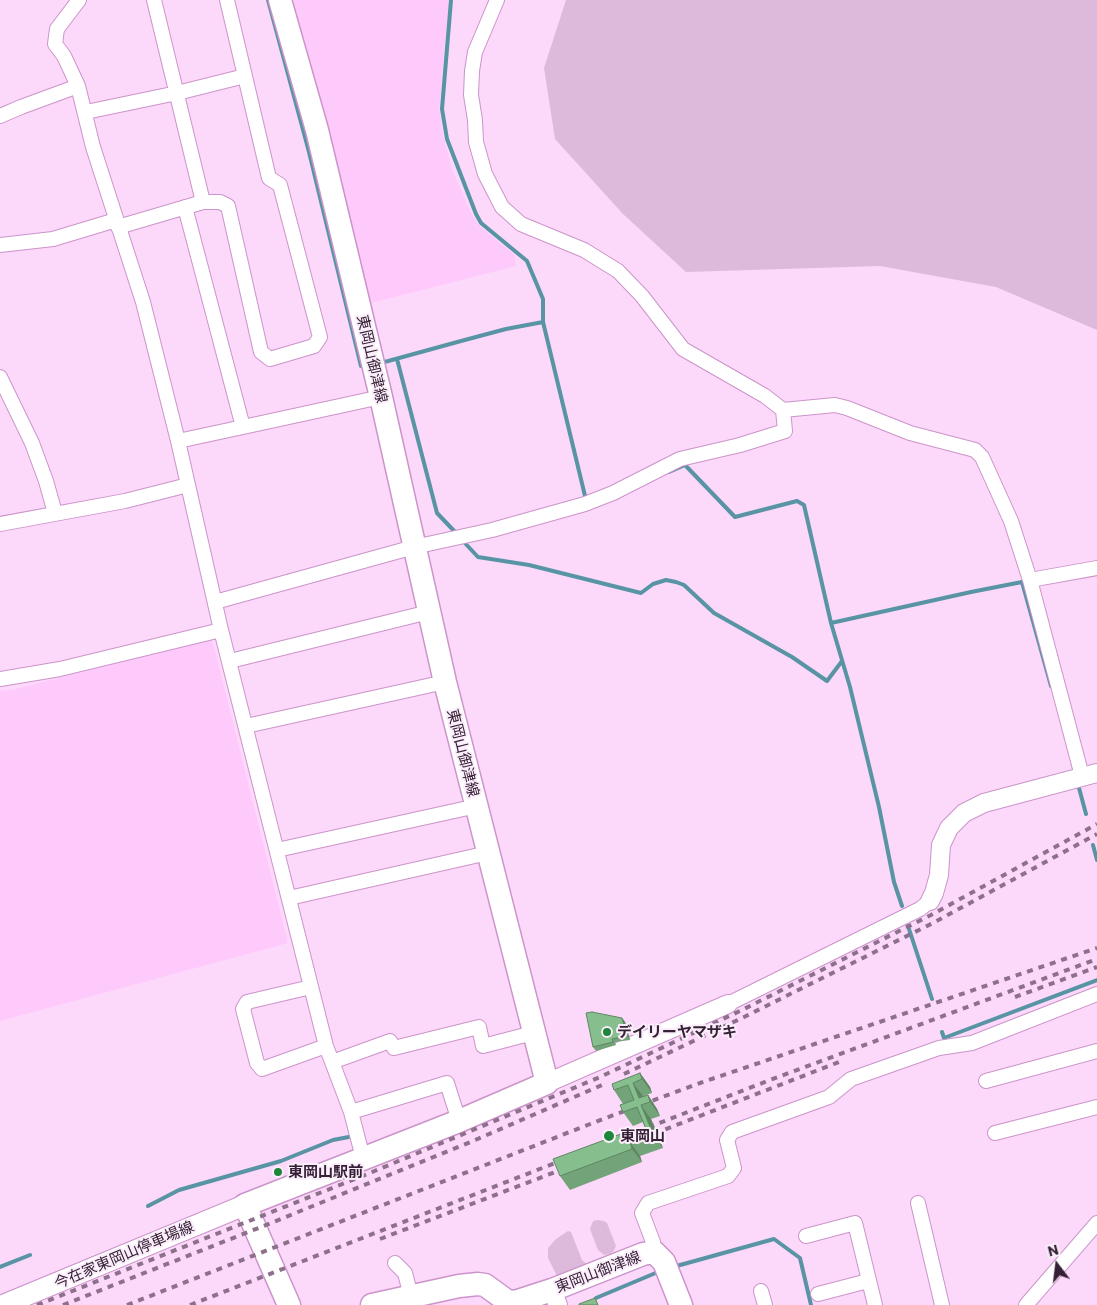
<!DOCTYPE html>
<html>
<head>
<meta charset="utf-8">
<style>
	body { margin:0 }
	#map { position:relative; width:1097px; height:1305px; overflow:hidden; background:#fcd8fa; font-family:Commissioner,sans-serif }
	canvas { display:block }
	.north { position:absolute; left:1032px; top:1240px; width:50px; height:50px; -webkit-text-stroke:4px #faeefa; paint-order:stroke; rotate:345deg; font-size:14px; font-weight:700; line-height:20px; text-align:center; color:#362035 }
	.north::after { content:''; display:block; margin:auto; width:18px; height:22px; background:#362035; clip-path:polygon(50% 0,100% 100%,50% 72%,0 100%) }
</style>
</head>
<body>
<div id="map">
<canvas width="1097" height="1305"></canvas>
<div class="north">N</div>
</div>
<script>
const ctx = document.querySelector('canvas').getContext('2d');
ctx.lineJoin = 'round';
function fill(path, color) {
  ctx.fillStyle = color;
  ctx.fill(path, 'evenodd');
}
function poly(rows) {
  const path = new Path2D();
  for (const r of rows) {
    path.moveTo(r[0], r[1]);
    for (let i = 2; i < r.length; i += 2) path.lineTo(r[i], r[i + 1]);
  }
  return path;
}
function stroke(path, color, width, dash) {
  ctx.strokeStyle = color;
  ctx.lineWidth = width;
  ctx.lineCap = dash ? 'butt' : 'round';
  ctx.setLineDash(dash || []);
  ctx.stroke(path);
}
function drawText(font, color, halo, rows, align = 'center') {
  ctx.font = font + ' Commissioner,"Noto Sans JP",sans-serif';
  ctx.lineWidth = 4;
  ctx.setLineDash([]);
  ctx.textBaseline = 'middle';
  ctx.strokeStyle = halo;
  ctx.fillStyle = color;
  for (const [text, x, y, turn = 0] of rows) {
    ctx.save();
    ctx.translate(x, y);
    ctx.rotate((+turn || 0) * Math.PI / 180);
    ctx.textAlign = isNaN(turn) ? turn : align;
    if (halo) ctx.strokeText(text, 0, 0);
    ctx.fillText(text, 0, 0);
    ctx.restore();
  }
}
fill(poly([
	[288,0,449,0,439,109,443,136,452,169,472,215,478,224,485,231,514,254,516,266,367,304],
	[212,639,288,943,0,1021,0,691,16,689]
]), '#fecafc');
fill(poly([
	[566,0,1097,0,1097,330,996,287,880,266,686,272,623,214,555,139,544,68],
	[598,1220,604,1221,607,1223,616,1246,613,1252,609,1254,604,1255,598,1250,590,1229,593,1221],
	[568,1231,571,1232,582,1260,589,1266,557,1276,548,1258,548,1248,556,1239]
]), '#ddbadb');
stroke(poly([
	[268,0,309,152,361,366,363,366],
	[451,0,442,109,447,139,476,214,481,223,527,261,543,299,543,322,586,500],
	[397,359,437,513,457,534],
	[381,363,461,341,506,329,543,322],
	[669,472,685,465,735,517,797,501,804,505,831,623,850,687,879,807,894,882,902,906],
	[462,540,478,557,529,565,641,593,653,584,666,580,676,582,684,585,714,613,792,657,827,681,842,661],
	[831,623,971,592,1022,582,1051,686],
	[1079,788,1086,814],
	[1093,845,1097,860],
	[908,926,932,999],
	[942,1032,944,1038,1097,980],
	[148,1206,179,1190,281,1161,333,1140,354,1136],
	[0,1267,30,1255],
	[673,1267,774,1239,800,1258,811,1305],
	[596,1298,658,1272]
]), '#5894a4', 4);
const minor = poly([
	[79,0,57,29,55,44,64,56,78,86,93,147,143,302,178,441,221,630,326,1046,351,1112,363,1158],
	[154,0,203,202],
	[497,0,475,52,472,71,471,95,475,120,476,142,485,174,502,207,521,224,584,250,618,271,642,296,683,349,765,396,783,410,835,405,847,408,910,433,975,450,982,457,1011,521,1030,580,1082,776],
	[86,112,177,93,245,76],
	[0,116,21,107,78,86],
	[118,227,203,202,220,202,228,206,261,352,270,359,314,346,320,337,280,185,269,178,227,0],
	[0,245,53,239,116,220],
	[0,377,32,443,46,481,55,513],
	[243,427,381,397],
	[178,441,243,427,185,207],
	[0,524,125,501,188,485],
	[1030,580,1097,568],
	[215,602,414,547,492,530,585,504,613,493,680,459,740,445,785,431,783,410],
	[230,661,429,612],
	[0,679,60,669,221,630],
	[246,726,445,682],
	[277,850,477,806],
	[289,898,488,853],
	[311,987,247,1002,243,1009,257,1063,262,1069,326,1046],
	[728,1004,920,909,930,901],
	[332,1062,390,1041,394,1048,479,1027,483,1046,533,1033],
	[986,1081,1097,1051],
	[351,1112,447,1083,459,1121],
	[995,1133,1097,1107],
	[918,1203,942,1305],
	[806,1236,855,1223,875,1305],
	[654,1252,653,1242,642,1213,648,1203,728,1176,734,1168,727,1140,732,1132,829,1097,851,1079,939,1048,972,1043,1097,994],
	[395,1263,405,1273,413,1304],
	[761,1291,765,1305],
	[818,1294,868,1281],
	[1026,1305,1097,1223]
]);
const tertiary = poly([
	[930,901,934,893,939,875,941,845,949,828,964,813,984,803,1097,773],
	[547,1083,728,1004],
	[552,1290,558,1305]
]);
const secondary = poly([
	[3,1305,245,1205]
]);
const primary = poly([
	[280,0,317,130,381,397,445,682,547,1083,459,1121,245,1205,289,1305],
	[372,1305,459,1286,478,1284,485,1285,507,1301,515,1302,552,1290,643,1254,654,1252,664,1262,681,1305]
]);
stroke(minor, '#cc94ca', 16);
stroke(tertiary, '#cc94ca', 20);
stroke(secondary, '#cc94ca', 22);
stroke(primary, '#cc94ca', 25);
stroke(minor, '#fff', 14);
stroke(tertiary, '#fff', 18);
stroke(secondary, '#fff', 20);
stroke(primary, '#fff', 22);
stroke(poly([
	[1015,997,1097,967],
	[624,1074,744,1017,933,923,1097,834],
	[626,1136,770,1080,1097,959],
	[643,1138,839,1062],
	[380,1239,571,1166],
	[37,1305,365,1175,600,1077,742,1010,931,915,1097,824],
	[63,1305,261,1227,473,1141,602,1085],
	[127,1305,603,1119,700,1083,1097,948],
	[190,1305,568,1158]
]), '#8d708b', 4, [6, 6]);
fill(poly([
	[622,1018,625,1022,630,1040,615,1042,616,1045,596,1051,593,1047],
	[640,1073,650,1087,652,1093,643,1096,648,1095,657,1109,660,1116,651,1119,663,1148,640,1156,642,1162,570,1190,560,1176,640,1132,646,1129,643,1122,633,1126,623,1112,623,1104,614,1090]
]), '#73a479');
fill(poly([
	[622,1018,625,1022,630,1040,627,1036],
	[640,1073,650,1087,652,1093,642,1079],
	[633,1083,643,1096,639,1098],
	[648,1095,657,1109,660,1116,650,1102],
	[641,1105,651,1119,663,1148,653,1134],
	[630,1142,640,1156,642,1162,632,1149]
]), '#5e8663');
const building = poly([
	[592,1012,622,1018,627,1036,612,1039,613,1042,593,1047,586,1013,592,1012],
	[640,1073,642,1079,633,1083,639,1098,648,1095,650,1102,641,1105,653,1134,630,1142,632,1149,560,1176,553,1159,637,1128,638,1132,646,1129,637,1107,623,1112,620,1105,634,1100,628,1085,614,1090,612,1084,640,1073],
	[595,1298,598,1305,579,1305,579,1304,595,1298]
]);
fill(building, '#86bf8d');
stroke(building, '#5e8663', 1);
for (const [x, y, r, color] of [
	[607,1032,5,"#1e863b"],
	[609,1136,6,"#1e863b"],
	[278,1172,5,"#1e863b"]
]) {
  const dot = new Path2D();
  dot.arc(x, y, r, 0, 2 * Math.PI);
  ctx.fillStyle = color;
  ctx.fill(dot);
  stroke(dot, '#faeefa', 2);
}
drawText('15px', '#362035', '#faeefa', [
	["東岡山御津線",372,359,77],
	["東岡山御津線",463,753,76],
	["今在家東岡山停車場線",124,1255,-23],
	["東岡山御津線",598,1272,-21]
]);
drawText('bold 15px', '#362035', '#faeefa', [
	["デイリーヤマザキ",617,1032],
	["東岡山",620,1136],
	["東岡山駅前",288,1172]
], 'left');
</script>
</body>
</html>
